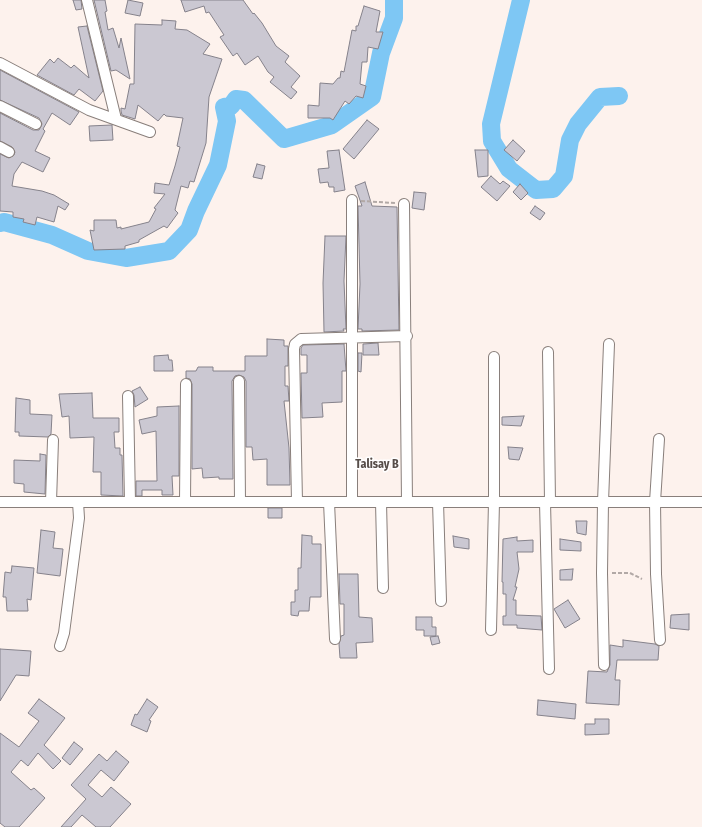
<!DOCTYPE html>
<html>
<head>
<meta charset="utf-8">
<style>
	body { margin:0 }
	canvas { display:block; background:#fdf2ed }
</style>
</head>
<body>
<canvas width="702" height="827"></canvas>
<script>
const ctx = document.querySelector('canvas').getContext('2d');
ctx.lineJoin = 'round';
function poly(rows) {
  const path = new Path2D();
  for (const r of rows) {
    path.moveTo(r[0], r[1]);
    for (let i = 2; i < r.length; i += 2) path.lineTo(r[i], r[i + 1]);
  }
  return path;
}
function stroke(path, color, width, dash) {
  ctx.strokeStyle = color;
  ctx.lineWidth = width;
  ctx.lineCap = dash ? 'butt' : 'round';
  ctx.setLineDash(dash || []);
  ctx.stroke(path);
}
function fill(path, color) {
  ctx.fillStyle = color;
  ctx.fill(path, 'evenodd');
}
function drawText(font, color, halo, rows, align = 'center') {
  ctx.font = font + ' "Fira Sans Condensed",sans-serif';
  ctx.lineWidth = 3;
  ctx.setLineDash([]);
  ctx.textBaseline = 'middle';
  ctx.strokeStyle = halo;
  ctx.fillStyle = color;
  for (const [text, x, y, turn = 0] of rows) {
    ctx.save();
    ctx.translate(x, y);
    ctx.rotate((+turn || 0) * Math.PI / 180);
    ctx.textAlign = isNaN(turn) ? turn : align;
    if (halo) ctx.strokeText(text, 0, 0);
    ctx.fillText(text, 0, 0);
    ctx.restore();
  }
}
stroke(poly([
	[521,0,491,124,492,141,509,169,536,190,553,189,564,176,570,140,578,124,600,97,619,96],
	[0,223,4,222,52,235,88,251,126,258,169,251,189,230,196,211,218,165,227,121,224,107,231,106,236,99,244,100,284,139,332,125,372,97,381,53,394,18,394,0]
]), '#7ec7f4', 18);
const building = poly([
	[73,0,81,0,82,9,76,10,73,0],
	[94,0,105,0,107,11,105,12,108,30,113,28,119,48,121,38,130,79,116,70,111,71,94,0],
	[128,0,143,3,140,16,125,13,128,0],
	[181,0,243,0,253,14,254,13,262,23,276,46,289,56,285,62,300,76,291,87,297,92,291,99,270,82,274,77,268,72,258,56,245,65,237,53,233,56,220,37,224,35,209,12,206,13,204,6,185,12,181,0],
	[364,6,380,11,376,32,383,32,378,49,368,47,367,62,362,62,360,84,366,86,363,98,356,96,349,104,345,101,333,120,330,118,308,118,308,105,319,106,320,83,333,84,338,78,340,78,341,71,344,72,352,30,356,31,356,26,358,26,364,6],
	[162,20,176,21,175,29,187,30,210,44,203,54,222,59,209,97,206,143,194,182,190,181,188,188,181,186,175,210,178,213,167,228,164,226,139,240,139,242,125,246,125,249,94,250,90,230,94,231,94,220,116,220,117,228,121,227,121,229,149,222,156,209,154,208,165,194,154,193,155,183,169,185,175,166,180,147,177,146,183,118,166,116,164,114,158,121,138,105,135,119,122,115,121,111,121,108,125,109,130,84,134,84,135,24,162,25,162,20],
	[87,26,103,91,95,101,79,89,74,95,37,75,50,59,54,63,58,58,71,68,74,65,89,78,78,27,87,26],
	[0,70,79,112,70,125,52,113,43,129,45,131,35,151,50,158,43,172,22,162,14,174,12,186,42,191,54,195,69,204,65,210,58,206,54,222,37,217,35,225,23,222,24,219,13,217,13,212,0,211,0,154,9,158,14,155,15,152,12,147,0,141,0,113,33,130,39,130,42,124,39,118,0,100,0,70],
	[367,120,379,129,354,159,343,149,367,120],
	[112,125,113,140,90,141,89,126,112,125],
	[513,140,525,151,517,161,504,150,513,140],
	[339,150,345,190,334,192,334,187,329,187,328,182,320,183,318,169,329,168,327,151,339,150],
	[475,150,488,150,488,176,478,177,475,150],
	[257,164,265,166,262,179,253,177,257,164],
	[491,176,500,184,503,181,510,186,497,201,481,187,491,176],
	[365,182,372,206,397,207,399,330,362,331,362,329,358,329,360,284,358,206,362,206,355,186,365,182],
	[520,184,528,193,521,200,513,192,520,184],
	[414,192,426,193,424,210,412,208,414,192],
	[535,206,545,213,540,220,530,213,535,206],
	[325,236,346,236,344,281,346,329,343,329,344,331,324,332,323,283,325,236],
	[267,339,284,340,284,346,288,346,288,366,285,366,285,386,288,386,289,401,284,401,289,448,290,485,267,485,267,459,253,460,252,447,246,447,246,381,244,377,239,375,235,376,232,381,233,479,219,479,219,477,203,478,202,468,192,469,192,384,190,379,186,378,186,371,196,371,198,367,213,367,213,371,245,371,245,356,267,356,267,339],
	[378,343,379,355,363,355,363,344,378,343],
	[344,344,346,371,342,371,342,402,322,403,323,417,302,418,301,373,307,373,307,355,301,355,301,348,303,345,344,344],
	[358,353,362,353,361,372,358,371,358,353],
	[168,355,169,360,172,360,173,371,154,371,154,356,168,355],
	[140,387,148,399,135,407,134,395,132,391,140,387],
	[92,393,93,418,119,418,119,432,114,432,115,448,120,448,120,455,122,455,123,496,101,495,101,472,93,472,94,437,70,438,69,416,62,417,59,394,92,393],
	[16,398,30,400,30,414,52,415,51,434,48,437,19,436,19,432,15,432,16,398],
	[179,406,179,476,172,476,173,495,162,495,162,490,142,490,142,496,136,496,136,481,157,481,156,431,142,434,139,420,157,416,157,407,179,406],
	[524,416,521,426,502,425,502,417,524,416],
	[508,447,523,448,519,460,509,459,508,447],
	[40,454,46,455,45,494,24,492,24,484,14,483,14,460,40,461,40,454],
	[268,508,282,508,282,518,268,518,268,508],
	[576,521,587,521,586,535,577,533,576,521],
	[41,530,55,532,53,548,63,549,60,576,37,573,41,530],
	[302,535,312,536,312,544,321,544,321,597,310,597,309,611,299,611,298,616,291,615,291,602,295,602,295,590,298,590,298,568,301,568,302,535],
	[453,536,469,539,469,549,454,547,453,536],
	[517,537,517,541,533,540,533,552,517,552,519,569,515,587,517,587,513,600,516,600,516,615,541,616,542,630,517,628,517,625,503,625,503,616,506,616,506,594,503,594,503,582,502,582,503,539,517,537],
	[560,539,581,542,581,551,560,550,560,539],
	[12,566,34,568,31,600,27,599,28,611,7,611,6,597,3,597,5,572,11,573,12,566],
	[573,569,572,580,560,580,560,570,573,569],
	[339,574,358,574,359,617,372,618,373,642,356,643,357,658,340,658,339,644,341,636,344,635,344,604,340,604,339,574],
	[568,600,580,619,565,628,554,609,568,600],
	[689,614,689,630,670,628,671,615,689,614],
	[416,617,432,617,432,627,436,627,436,636,424,636,424,630,416,630,416,617],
	[438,636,440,643,432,645,430,637,438,636],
	[623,640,655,644,659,646,658,660,617,660,615,680,620,680,619,705,586,703,588,671,607,672,610,665,610,645,623,647,623,640],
	[0,649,31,651,29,676,16,675,0,701,0,649],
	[39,699,65,718,44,745,61,761,53,769,38,753,28,766,21,760,11,772,31,790,34,788,45,798,19,827,5,827,0,823,0,733,19,747,39,721,28,713,39,699],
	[147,699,158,707,149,720,151,721,147,732,131,725,135,714,137,715,147,699],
	[538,700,576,704,575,719,537,715,538,700],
	[595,719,609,719,609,734,585,735,585,724,595,724,595,719],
	[74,742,83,749,70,765,62,758,74,742],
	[116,751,129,762,114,781,101,770,88,785,102,797,111,787,131,804,110,827,96,827,82,815,71,827,61,827,86,799,71,785,99,754,107,761,116,751]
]);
fill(building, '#cbc8d2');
stroke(building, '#85828b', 1);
const minor = poly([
	[87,0,116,119],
	[0,63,89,110,150,132],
	[0,106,36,124],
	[0,147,9,152],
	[352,200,352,502],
	[404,204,407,502],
	[548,352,550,502],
	[239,381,240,502],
	[128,396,130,502],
	[659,439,655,502,656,574,660,640],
	[0,502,702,502],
	[51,502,53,440],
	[185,502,186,384],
	[297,502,294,349,295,344,301,339,407,336],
	[329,502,335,639],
	[381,502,383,588],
	[438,502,441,601],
	[545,502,549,669],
	[491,630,494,502,494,357],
	[60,646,64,633,79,518,78,502],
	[604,665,602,573,603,502,609,344]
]);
stroke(minor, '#897f7b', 12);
stroke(poly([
	[361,201,395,203],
	[612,573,630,573,642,579]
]), '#b2a9a6', 2, [4, 2]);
stroke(minor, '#fff', 10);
drawText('bold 12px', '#574e4a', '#fff', [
	["Talisay B",377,465]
]);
</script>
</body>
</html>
